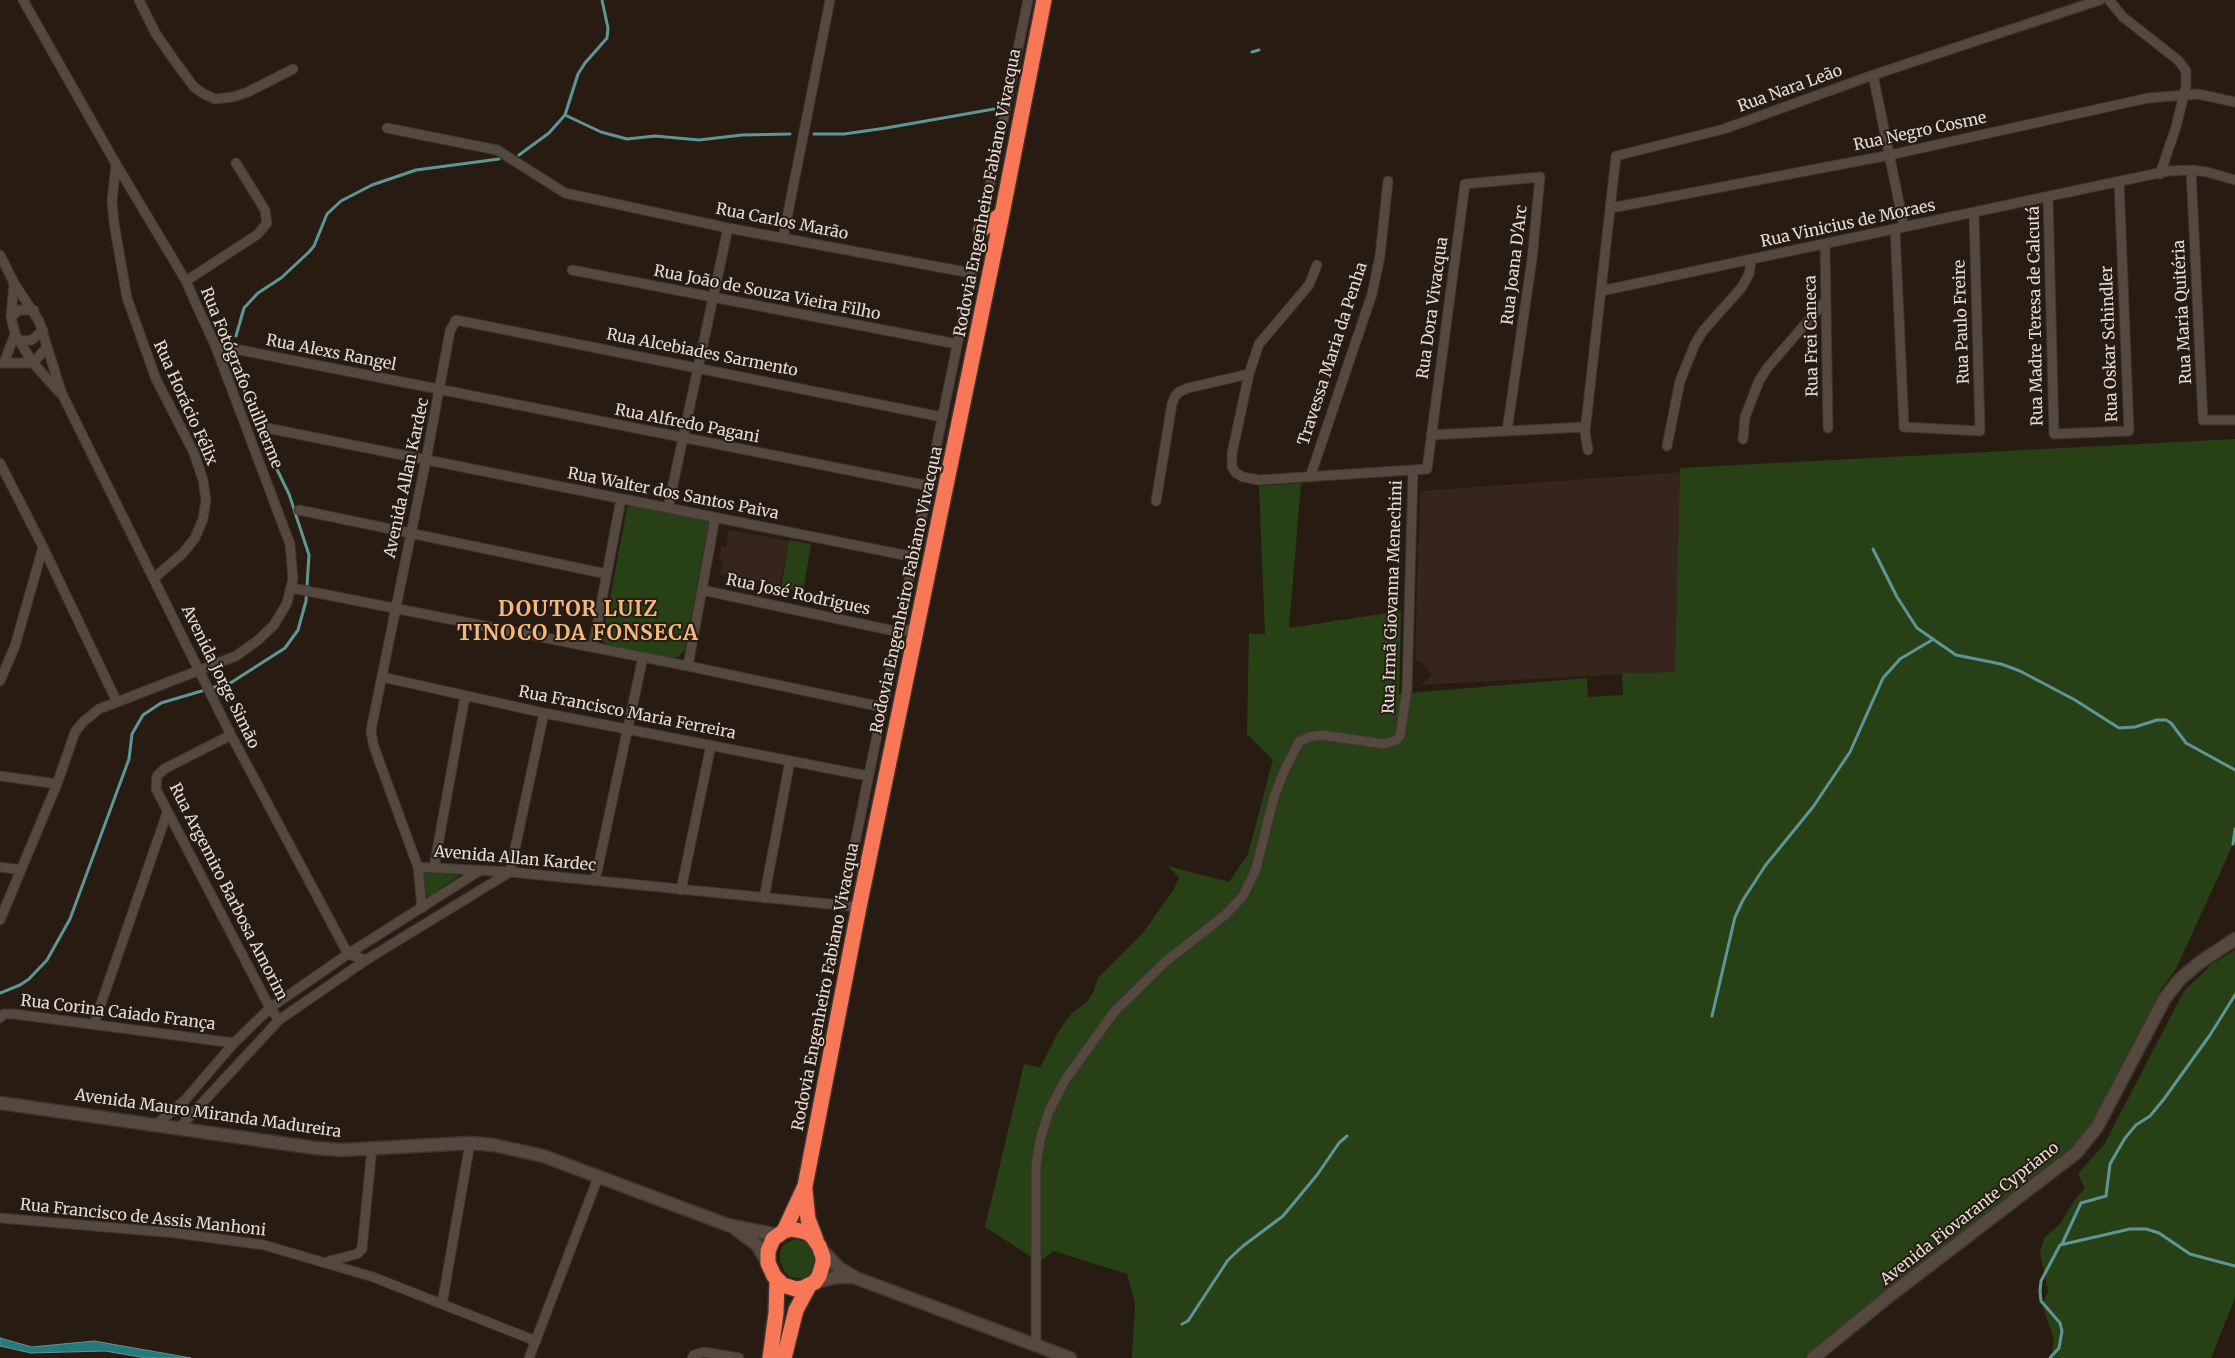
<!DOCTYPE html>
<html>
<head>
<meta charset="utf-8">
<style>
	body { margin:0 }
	canvas { display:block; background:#271b12 }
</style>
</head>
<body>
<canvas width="2235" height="1358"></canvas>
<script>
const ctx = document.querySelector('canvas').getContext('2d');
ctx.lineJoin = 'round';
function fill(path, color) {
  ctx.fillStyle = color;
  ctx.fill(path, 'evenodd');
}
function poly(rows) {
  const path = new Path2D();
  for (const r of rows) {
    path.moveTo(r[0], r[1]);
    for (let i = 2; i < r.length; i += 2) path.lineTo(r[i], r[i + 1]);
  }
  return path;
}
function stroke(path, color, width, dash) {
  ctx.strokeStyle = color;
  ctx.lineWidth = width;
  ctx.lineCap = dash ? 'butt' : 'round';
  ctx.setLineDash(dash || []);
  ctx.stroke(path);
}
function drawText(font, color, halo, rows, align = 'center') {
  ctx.font = font + ' Merriweather,serif';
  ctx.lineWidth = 4;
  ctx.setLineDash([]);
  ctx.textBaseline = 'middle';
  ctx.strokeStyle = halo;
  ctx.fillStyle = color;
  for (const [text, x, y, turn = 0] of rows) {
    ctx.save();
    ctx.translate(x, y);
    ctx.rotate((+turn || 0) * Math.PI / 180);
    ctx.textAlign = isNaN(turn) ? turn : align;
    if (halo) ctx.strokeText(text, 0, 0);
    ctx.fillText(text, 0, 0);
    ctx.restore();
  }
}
fill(poly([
	[1683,472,1680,671,1421,685,1432,675,1421,662,1415,661,1420,491],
	[729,530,789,541,780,585,720,574,723,561,719,560,721,546,726,547]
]), '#35251d');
fill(poly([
	[2235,439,2235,840,2176,969,2161,989,2107,1102,2082,1137,2061,1157,1804,1358,1132,1358,1135,1304,1127,1274,1054,1251,1039,1262,985,1227,1024,1064,1040,1068,1060,1029,1072,1013,1087,1002,1093,993,1098,978,1143,933,1174,889,1179,878,1168,866,1229,882,1248,854,1273,760,1247,734,1249,634,1265,634,1259,486,1301,483,1289,628,1401,611,1399,694,1587,678,1588,697,1623,695,1622,673,1675,672,1680,468],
	[632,504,709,520,685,650,678,657,670,658,608,646,602,640,626,514,627,508],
	[789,540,811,544,803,592,781,588],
	[423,872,460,875,427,898],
	[2235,950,2235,1298,2211,1358,2048,1358,2052,1352,2054,1340,2042,1304,2048,1291,2040,1252,2045,1237,2060,1224,2076,1198,2085,1188,2078,1174,2105,1143,2184,991,2212,964],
	[795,1239,809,1243,816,1259,816,1268,811,1275,803,1279,790,1277,785,1272,780,1261,780,1253,783,1245]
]), '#284016');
const water = poly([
	[0,1338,32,1347,94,1341,191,1358,146,1358,105,1351,31,1353,0,1346,0,1338]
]);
fill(water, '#25787b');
stroke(water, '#5e9696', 1);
stroke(poly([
	[1252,52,1259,50],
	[565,115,601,132,627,139,655,136,699,140,742,135,790,134],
	[814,134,844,134,886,128,994,109],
	[519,155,549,133,565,115,578,74,585,63,607,38,608,28,602,0],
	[236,336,244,308,258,293,281,278,309,252,314,246,327,214,341,201,372,185,416,170,499,159],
	[1873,549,1897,597,1917,628,1956,655,2001,664,2020,671,2075,700,2119,728,2135,727,2157,720,2166,720,2171,723,2186,743,2235,770],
	[2233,844,2235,829],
	[0,993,20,985,29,979,47,960,70,919,129,759,132,734,143,715,161,703,232,682,285,648,298,630,306,601,309,555,289,494,269,453,240,379,236,359],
	[1712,1016,1735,917,1743,900,1765,866,1813,807,1850,752,1883,678,1900,659,1932,640],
	[2062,1244,2081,1203,2106,1196,2110,1164,2125,1138,2136,1125,2150,1116,2164,1099,2210,1035,2235,995],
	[1182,1324,1188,1321,1228,1260,1243,1246,1283,1216,1317,1175,1339,1143,1347,1136],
	[2050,1358,2059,1348,2062,1331,2060,1323,2041,1301,2040,1291,2041,1281,2060,1245,2130,1229,2146,1229,2159,1233,2190,1254,2235,1266]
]), '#5e9696', 3);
const street = poly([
	[139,0,156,34,174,60,194,87,204,94,215,99,233,97,248,92,293,69],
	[2109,0,2123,17,2179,61,2186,71,2186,86,2176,127,2160,174],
	[1873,75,1904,227],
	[387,128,497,150,565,193,728,228,971,273],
	[116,164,112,201,114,223,127,298,156,379,194,453,203,480,206,500,203,519,195,538,183,553,154,578],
	[2191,170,2203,420,2235,420],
	[2048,197,2054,434,2129,431,2119,181],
	[1611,208,1890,155,2148,98,2198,94,2235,102],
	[1895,229,1904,427,1980,431,1974,213],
	[783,238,830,0],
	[1825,244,1828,428],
	[0,255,14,283,39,321,62,394,231,735,348,954,366,960],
	[1317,265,1309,285,1259,344,1249,374,1232,453,1232,467,1236,473,1243,477,1259,480,1427,469,1465,184,1540,177,1532,259,1507,431],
	[572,270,957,344],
	[186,281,258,234,267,223,265,210,236,163],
	[14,283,11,317,15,334,33,363,59,392],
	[1601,291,2168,171,2191,170,2207,172,2235,180],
	[11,317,19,310,34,310],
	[20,341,32,340,43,330],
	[215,345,929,486],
	[0,363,33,363,47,347],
	[4,363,15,334],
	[267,428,914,557],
	[1431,435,1585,427],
	[1743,439,1745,417,1759,381,1768,367,1826,300],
	[1667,446,1680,381,1695,344,1703,331,1742,287,1749,274,1751,260],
	[1588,450,1585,432,1616,156,1724,129,1873,75,2100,0],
	[0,463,43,547,117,702],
	[1310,477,1372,294,1380,256,1388,181],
	[1156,501,1172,404,1175,396,1179,392,1188,388,1249,374],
	[668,508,728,228],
	[299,510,607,574],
	[292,588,688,666,882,707],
	[702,590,899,632,918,627],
	[593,647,621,499],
	[688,666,715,518],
	[382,677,544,713,868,776],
	[0,681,15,646,43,547],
	[231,735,164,769,157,776,156,789,270,1008,279,1020],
	[0,776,57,784],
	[0,867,21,870],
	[418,867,422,908],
	[434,867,465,696],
	[595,881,643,657],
	[681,890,711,745],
	[764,898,790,761],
	[842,906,1028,0],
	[859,907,510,872,418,867,374,747,371,732,372,725,426,460,450,331,456,320,942,417],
	[0,920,57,784,75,732,83,722,99,709,236,656,257,641,274,625,287,603,293,579,290,544,215,345,196,304,186,281,116,164,23,0],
	[0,1018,4,1014,14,1014,234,1043],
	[94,1024,167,813],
	[157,1124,185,1100,234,1043,270,1008,348,954,479,871],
	[179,1128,279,1020,366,960,510,872,544,713],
	[0,1218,175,1233,264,1245,373,1277,536,1341],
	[329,1261,357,1254,362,1249,372,1148],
	[442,1304,470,1143],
	[1036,1345,1036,1166,1040,1140,1049,1111,1065,1080,1115,1011,1165,962,1225,915,1243,896,1256,869,1274,797,1284,771,1299,742,1309,737,1322,735,1384,744,1396,740,1400,736,1407,690,1413,470],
	[529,1358,599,1175],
	[692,1358,694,1355,704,1352,739,1358]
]);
const secondary = poly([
	[0,1103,315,1148,342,1150,470,1143,494,1145,543,1156,728,1225,778,1235],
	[737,1230,757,1245,768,1263],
	[821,1249,839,1268,856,1278,1070,1358],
	[815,1282,838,1277,854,1277],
	[1813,1358,1888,1297,2076,1153,2097,1127,2165,998,2180,979,2199,963,2235,939]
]);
const highway = poly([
	[981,230,1002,214],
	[805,1190,808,1219,816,1240],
	[791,1229,806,1232,812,1236,819,1246,823,1257,823,1263,819,1276,815,1282,803,1288,796,1289,783,1285,774,1276,768,1263,768,1251,773,1239,784,1231,791,1229],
	[784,1231,805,1186,859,907,1002,214,1044,0],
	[770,1358,776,1313,777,1281],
	[784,1358,796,1310,809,1286]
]);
stroke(street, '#3e3530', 11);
stroke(secondary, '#3e3530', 15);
stroke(highway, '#3e3530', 18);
stroke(street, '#55483e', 9);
stroke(secondary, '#55483e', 12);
stroke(highway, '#f87757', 15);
drawText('16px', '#e4dcd6', '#271b12', [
	["Rua Nara Leão",1790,89,-20],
	["Rua Negro Cosme",1920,132,-12],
	["Rodovia Engenheiro Fabiano Vivacqua",988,193,-79],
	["Rua Carlos Marão",782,222,11],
	["Rua Vinicius de Moraes",1848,224,-12],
	["Rua Joana D'Arc",1515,265,-83],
	["Rua João de Souza Vieira Filho",767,293,11],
	["Rua Dora Vivacqua",1433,308,-82],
	["Rua Maria Quitéria",2183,312,-93],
	["Rua Madre Teresa de Calcutá",2036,316,-91],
	["Rua Paulo Freire",1962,322,-92],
	["Rua Frei Caneca",1812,336,-91],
	["Rua Oskar Schindler",2110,344,-92],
	["Rua Alexs Rangel",331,353,11],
	["Rua Alcebiades Sarmento",702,353,11],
	["Travessa Maria da Penha",1333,354,-72],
	["Rua Fotógrafo Guilherme",241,378,68],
	["Rua Horácio Félix",185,403,66],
	["Rua Alfredo Pagani",687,424,11],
	["Avenida Allan Kardec",407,478,-78],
	["Rua Walter dos Santos Paiva",673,494,11],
	["Rodovia Engenheiro Fabiano Vivacqua",907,590,-78],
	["Rua José Rodrigues",798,595,12],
	["Rua Irmã Giovanna Menechini",1393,597,-88],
	["Avenida Jorge Simão",220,677,64],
	["Rua Francisco Maria Ferreira",627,713,11],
	["Avenida Allan Kardec",515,859,5],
	["Rua Argemiro Barbosa Amorim",228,892,63],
	["Rodovia Engenheiro Fabiano Vivacqua",826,987,-79],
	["Rua Corina Caiado França",118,1013,7],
	["Avenida Mauro Miranda Madureira",208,1114,8],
	["Avenida Fiovarante Cypriano",1970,1214,-38],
	["Rua Francisco de Assis Manhoni",143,1218,6]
]);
ctx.letterSpacing = '1px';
drawText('bold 21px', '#f3b87f', '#271b12', [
	["DOUTOR LUIZ",578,610],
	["TINOCO DA FONSECA",578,634]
]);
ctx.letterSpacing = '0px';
</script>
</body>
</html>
